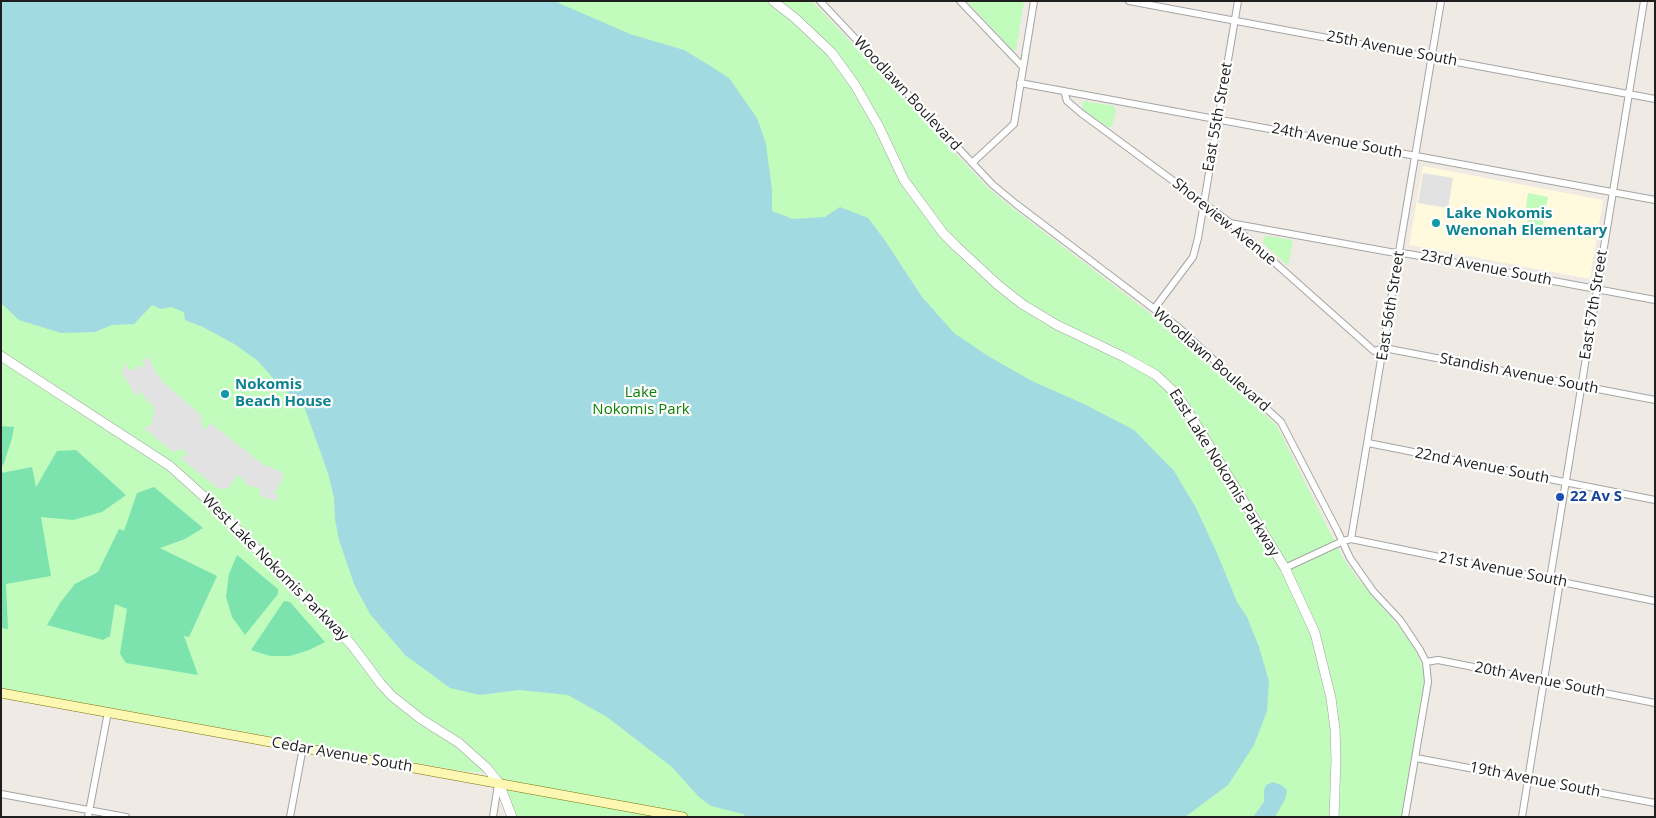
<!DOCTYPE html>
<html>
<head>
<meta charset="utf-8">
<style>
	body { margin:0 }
	#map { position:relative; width:1656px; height:818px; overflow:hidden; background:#efeae3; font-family:"Open Sans",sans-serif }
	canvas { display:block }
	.frame { position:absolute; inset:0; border:2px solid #1e1e1e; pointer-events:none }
</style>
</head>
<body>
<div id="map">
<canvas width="1656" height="818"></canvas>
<div class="frame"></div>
</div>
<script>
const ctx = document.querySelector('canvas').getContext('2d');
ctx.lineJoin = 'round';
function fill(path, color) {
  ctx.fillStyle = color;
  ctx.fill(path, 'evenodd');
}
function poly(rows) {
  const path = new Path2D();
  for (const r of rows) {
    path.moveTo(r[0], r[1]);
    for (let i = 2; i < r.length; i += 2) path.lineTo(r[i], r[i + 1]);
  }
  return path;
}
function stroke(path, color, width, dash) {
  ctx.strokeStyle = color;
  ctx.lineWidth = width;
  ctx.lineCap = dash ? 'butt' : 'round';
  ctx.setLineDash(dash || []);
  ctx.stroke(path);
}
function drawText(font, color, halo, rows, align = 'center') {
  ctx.font = font + ' "Open Sans",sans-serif';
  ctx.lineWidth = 4.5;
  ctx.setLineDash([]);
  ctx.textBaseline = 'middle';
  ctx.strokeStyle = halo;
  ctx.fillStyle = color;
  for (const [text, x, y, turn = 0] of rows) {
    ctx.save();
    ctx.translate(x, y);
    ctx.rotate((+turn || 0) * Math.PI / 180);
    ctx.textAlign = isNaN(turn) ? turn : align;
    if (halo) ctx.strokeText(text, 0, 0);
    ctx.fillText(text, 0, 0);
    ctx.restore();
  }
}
fill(poly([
	[1423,166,1603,200,1590,279,1409,245]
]), '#fffadd');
fill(poly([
	[1,1,812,1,989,189,1015,210,1177,334,1277,426,1342,556,1357,578,1396,623,1415,649,1424,671,1424,681,1401,817,516,817,496,773,460,771,1,688],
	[967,1,1024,1,1016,50,1013,51],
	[1084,101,1114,106,1116,111,1112,127,1107,127,1083,109,1082,104],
	[1528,193,1548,197,1542,229,1529,227,1525,214],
	[1268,236,1293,240,1288,266,1263,243,1264,237]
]), '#c1fcbd');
fill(poly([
	[1,426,14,427,12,438,4,463,1,467],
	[76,450,126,495,102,512,73,520,41,517,51,576,6,584,8,629,1,628,1,473,32,467,36,487,57,451],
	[154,487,203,528,185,539,160,548,217,576,189,637,184,636,198,675,126,663,120,654,127,609,115,604,110,636,103,640,47,625,60,603,75,584,98,572,119,529,124,531,137,493],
	[237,555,278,589,278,594,245,635,232,617,226,597,229,574],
	[284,601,290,602,325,642,309,650,290,656,270,656,251,650]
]), '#7ce3ae');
fill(poly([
	[1423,173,1453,178,1448,208,1418,203],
	[148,356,155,371,164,383,202,416,201,424,207,430,209,422,264,465,282,472,283,480,277,486,279,487,274,493,277,494,278,501,260,496,260,488,249,486,237,474,234,483,231,480,230,488,219,489,180,458,188,454,182,449,173,452,144,428,151,425,155,407,147,401,140,390,136,397,121,371,126,363,128,369,137,370,135,366,145,367,142,362]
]), '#e2e2e2');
fill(poly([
	[1,1,554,1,630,34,684,50,712,67,729,78,757,118,766,144,772,190,772,211,793,219,825,217,840,207,868,218,884,239,922,297,954,333,988,356,1032,381,1084,404,1134,430,1174,471,1196,508,1217,553,1237,602,1247,617,1259,647,1269,681,1267,711,1254,745,1228,785,1185,817,745,817,743,814,711,806,699,797,672,767,607,717,568,695,519,690,480,695,450,688,405,655,370,614,354,584,339,540,335,519,334,498,328,473,304,406,279,385,258,361,236,345,203,327,185,320,184,312,171,307,161,309,152,305,134,324,112,325,95,332,61,333,19,320,1,303],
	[1273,782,1281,785,1285,788,1287,791,1285,799,1275,817,1253,817,1264,802,1264,790,1266,785]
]), '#a1dae0');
const minor = poly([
	[820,1,993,185,1016,204,1178,327,1281,422,1337,530,1350,558,1373,591,1400,620,1420,650,1426,662,1428,682,1405,817],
	[960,1,1023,67],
	[1129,1,1655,99],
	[1020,83,1655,200],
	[1064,91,1067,101,1081,113,1229,222,1374,351,1384,348,1655,400],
	[972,163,1014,124,1034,1],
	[1230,223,1390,252,1409,254,1655,300],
	[1154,309,1193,257,1198,238,1238,1],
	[1368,443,1655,500],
	[1351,539,1441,1],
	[1285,568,1343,541,1351,539,1655,601],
	[1550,579,1644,1],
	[1426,662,1438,660,1655,703],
	[1416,758,1655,803],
	[1,794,126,817],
	[88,817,108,712],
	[290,817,303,747],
	[493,817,498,784],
	[1522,817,1560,581]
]);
const tertiary = poly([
	[773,1,795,18,832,53,855,85,879,127,904,180,943,233,957,247,998,285,1022,304,1057,325,1124,357,1156,375,1175,393,1186,408,1285,568,1315,633,1331,698,1335,729,1336,760,1334,817],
	[1,356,170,466,210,502,351,644,381,684,392,696,421,719,459,743,487,768,499,783,512,817]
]);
const secondary = poly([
	[1,693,683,817]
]);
stroke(minor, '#a5a5a5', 8);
stroke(tertiary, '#a5a5a5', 10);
stroke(secondary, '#7a7600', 10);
stroke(minor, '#fff', 6);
stroke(tertiary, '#fff', 9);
stroke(secondary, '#fdf7b4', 9);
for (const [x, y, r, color] of [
	[1436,223,5,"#0f9aa8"],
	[225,394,5,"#0f9aa8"],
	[1560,497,5,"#1a4fb4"]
]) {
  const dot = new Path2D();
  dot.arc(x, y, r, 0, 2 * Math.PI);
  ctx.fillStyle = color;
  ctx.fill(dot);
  stroke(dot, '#fff', 2);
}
drawText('15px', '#1e1e1e', '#fff', [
	["25th Avenue South",1392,49,11],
	["Woodlawn Boulevard",907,94,47],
	["East 55th Street",1218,117,-80],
	["24th Avenue South",1337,141,11],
	["Shoreview Avenue",1224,222,39],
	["23rd Avenue South",1486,268,11],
	["East 57th Street",1594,305,-81],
	["East 56th Street",1391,306,-81],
	["Woodlawn Boulevard",1211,360,41],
	["Standish Avenue South",1519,374,11],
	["22nd Avenue South",1482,466,11],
	["East Lake Nokomis Parkway",1224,473,58],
	["West Lake Nokomis Parkway",275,568,45],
	["21st Avenue South",1503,570,11],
	["20th Avenue South",1540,680,11],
	["Cedar Avenue South",342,755,10],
	["19th Avenue South",1535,780,11]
]);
drawText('bold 15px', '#0d838f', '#fff', [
	["Lake Nokomis",1446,214],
	["Wenonah Elementary",1446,231],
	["Nokomis",235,385],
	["Beach House",235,402]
], 'left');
drawText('15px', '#0c8205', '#fff', [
	["Lake",641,393],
	["Nokomis Park",641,410]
]);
drawText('bold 15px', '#164399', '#fff', [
	["22 Av S",1570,497]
], 'left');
</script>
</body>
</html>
